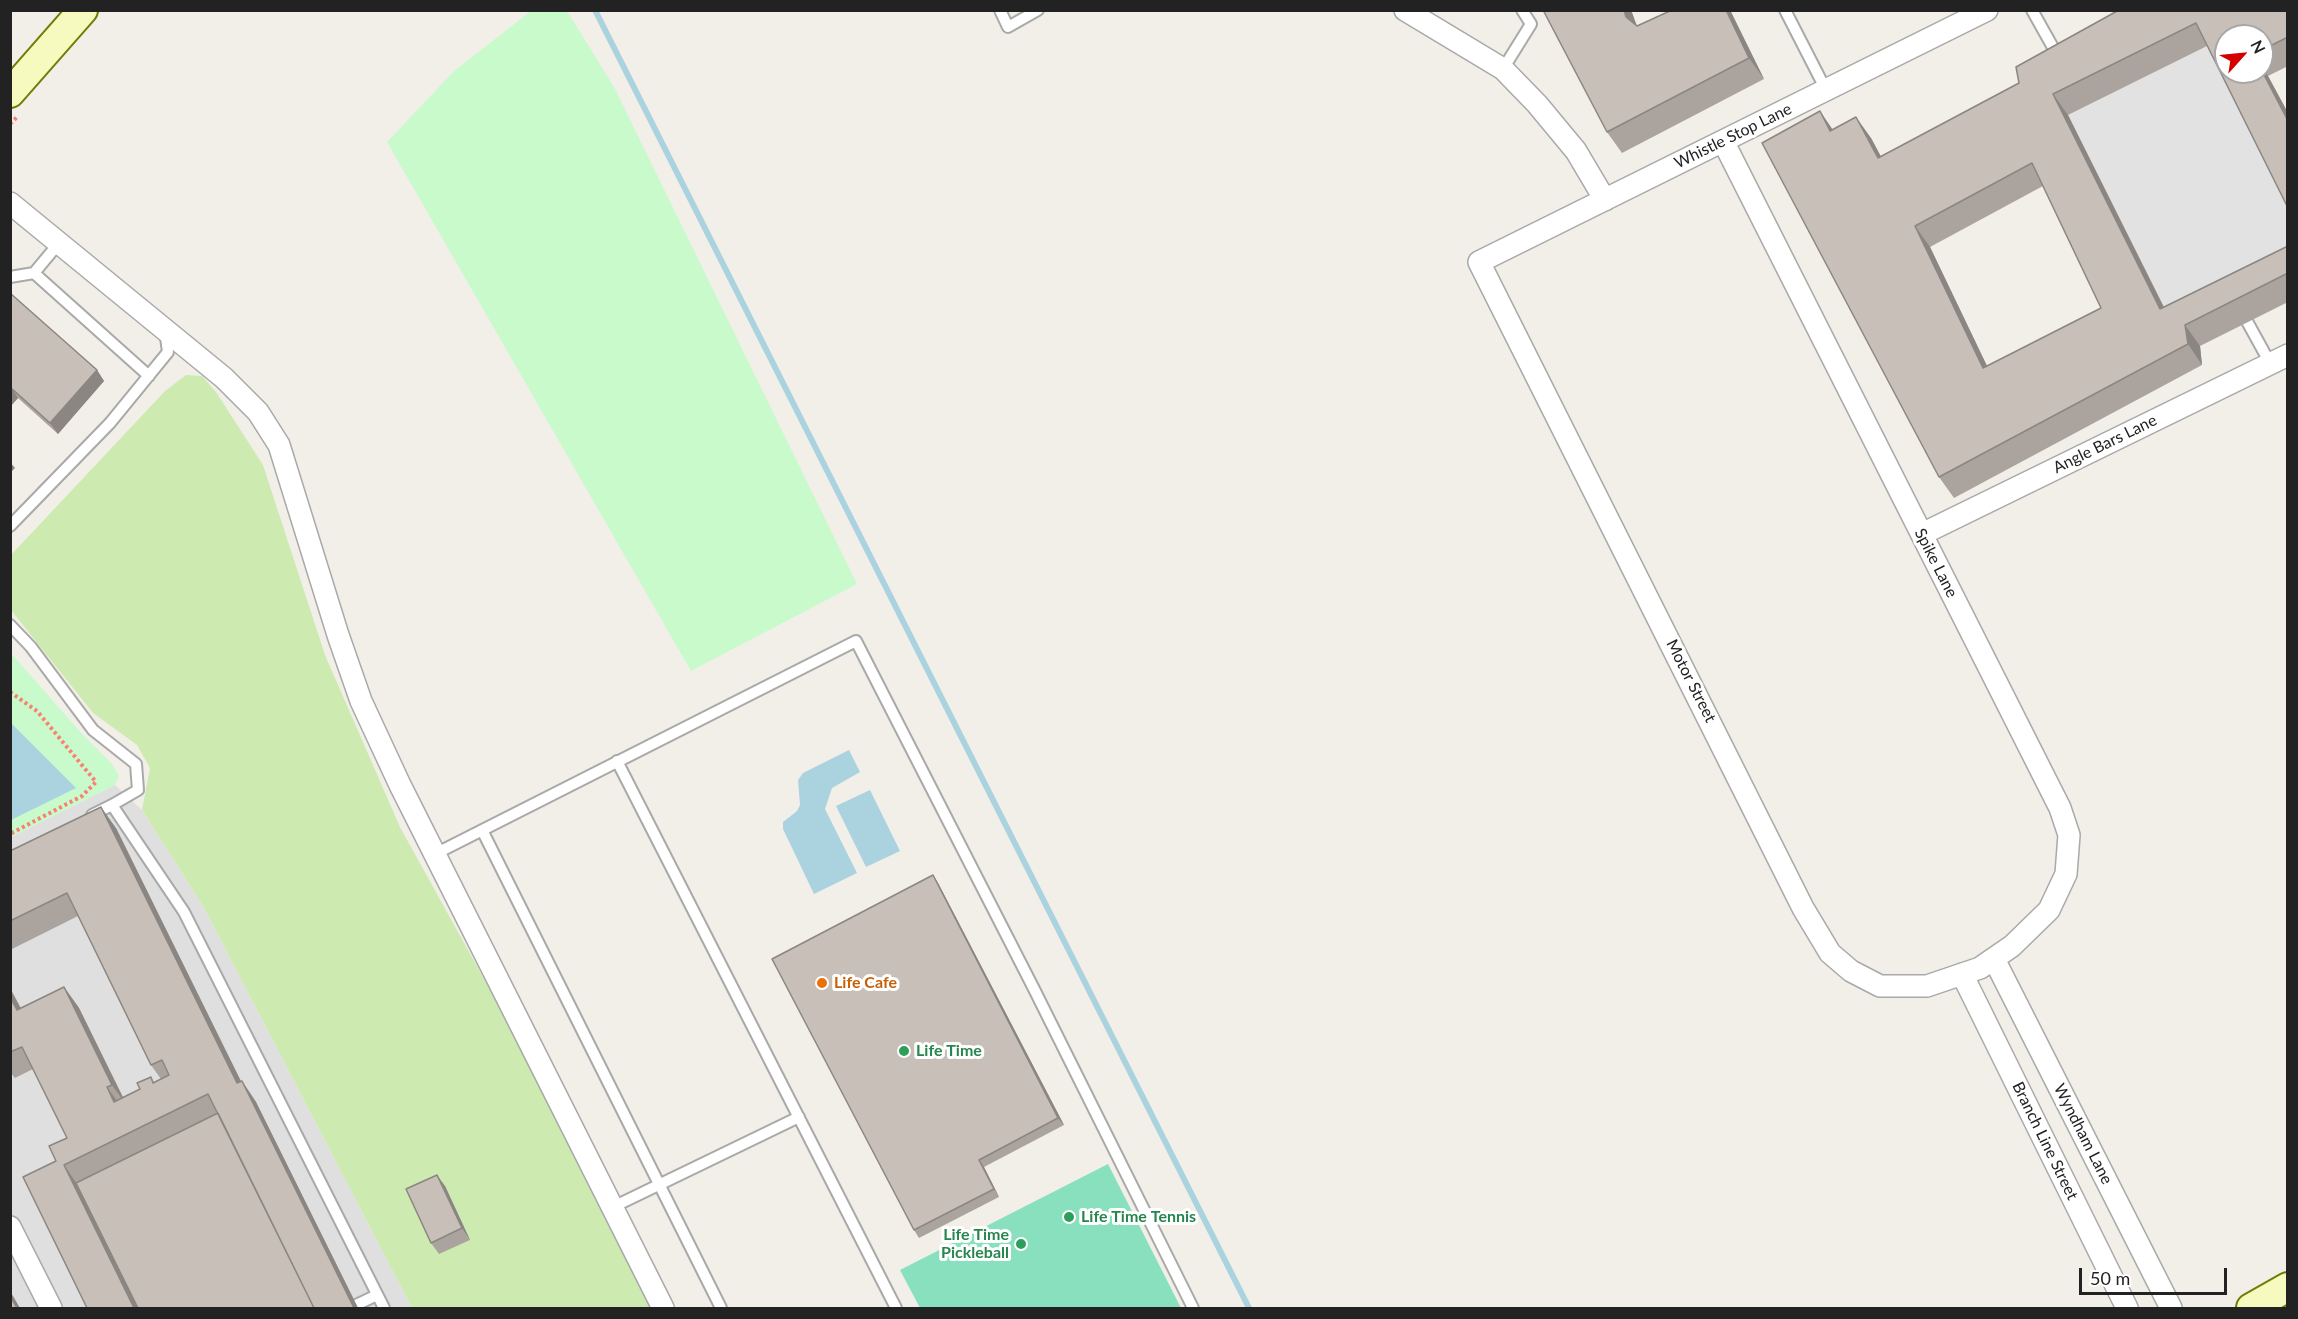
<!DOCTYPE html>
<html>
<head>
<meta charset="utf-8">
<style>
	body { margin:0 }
	#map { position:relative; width:2298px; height:1319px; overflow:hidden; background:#f2efe9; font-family:Lato,sans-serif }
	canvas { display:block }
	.frame { position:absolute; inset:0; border:12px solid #222; pointer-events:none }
	.north { position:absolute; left:2214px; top:24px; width:60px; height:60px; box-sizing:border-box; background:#fff; border:2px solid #a7a7a7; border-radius:50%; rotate:63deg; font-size:16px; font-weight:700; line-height:24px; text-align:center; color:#222 }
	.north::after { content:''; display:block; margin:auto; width:21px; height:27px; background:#d40000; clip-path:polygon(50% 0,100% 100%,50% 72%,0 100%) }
	.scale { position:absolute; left:2079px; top:1268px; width:148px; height:27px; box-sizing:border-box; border:3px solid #222; border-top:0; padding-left:8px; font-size:18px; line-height:21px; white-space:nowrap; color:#222; -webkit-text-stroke:4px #fff; paint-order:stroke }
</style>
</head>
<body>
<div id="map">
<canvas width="2298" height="1319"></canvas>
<div class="frame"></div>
<div class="north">N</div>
<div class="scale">50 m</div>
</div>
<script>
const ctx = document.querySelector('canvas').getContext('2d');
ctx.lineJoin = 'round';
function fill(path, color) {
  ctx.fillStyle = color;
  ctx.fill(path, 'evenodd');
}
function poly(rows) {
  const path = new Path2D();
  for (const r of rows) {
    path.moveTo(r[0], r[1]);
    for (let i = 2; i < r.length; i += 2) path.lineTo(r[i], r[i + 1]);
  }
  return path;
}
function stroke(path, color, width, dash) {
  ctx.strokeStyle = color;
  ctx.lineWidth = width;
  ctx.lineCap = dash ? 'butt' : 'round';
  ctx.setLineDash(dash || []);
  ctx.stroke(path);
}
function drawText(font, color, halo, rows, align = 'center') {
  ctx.font = font + ' Lato,sans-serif';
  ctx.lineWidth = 6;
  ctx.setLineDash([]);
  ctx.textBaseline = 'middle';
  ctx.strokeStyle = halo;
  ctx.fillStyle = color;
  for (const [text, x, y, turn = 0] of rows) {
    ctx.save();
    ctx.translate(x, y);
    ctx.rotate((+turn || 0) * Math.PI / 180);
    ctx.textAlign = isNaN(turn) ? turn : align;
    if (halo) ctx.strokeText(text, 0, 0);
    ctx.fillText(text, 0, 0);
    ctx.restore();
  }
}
fill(poly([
	[115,785,142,810,203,906,412,1308,11,1308,11,837]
]), '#e0dfdf');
fill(poly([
	[186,375,202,376,216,392,263,465,325,655,400,827,666,1308,412,1308,203,906,142,810,150,768,137,745,93,713,11,610,10,556,165,391]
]), '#cdebb0');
fill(poly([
	[531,11,567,11,614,87,857,584,691,671,387,142,454,71],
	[10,652,83,735,112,764,119,776,115,785,11,837]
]), '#c8facc');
fill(poly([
	[1108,1164,1181,1308,920,1308,900,1270]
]), '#88e0be');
fill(poly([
	[2211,44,2287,199,2287,274,2175,330,2068,115]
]), '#e2e2e2');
fill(poly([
	[11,723,76,788,11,820,10,820],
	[849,750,860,772,832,788,825,809,857,873,814,894,783,829,783,822,797,811,800,805,798,780,803,773],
	[870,790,900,851,866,867,836,806]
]), '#aad3df');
stroke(poly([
	[595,10,1249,1308]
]), '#aad3df', 6);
const lane = poly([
	[1000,10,1008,27,1038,10],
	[1785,10,1826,90],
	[2032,10,2060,60],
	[1503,69,1531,24,1522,10],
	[34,273,149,376],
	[10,277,34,273,59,243],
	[2243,314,2270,363],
	[10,526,110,423,168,352,165,330],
	[10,625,31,647,93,730,136,764,138,790,112,805],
	[617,761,896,1308],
	[92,815,112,805,184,912,384,1308],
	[482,830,721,1308],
	[435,854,856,641,1034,989,1193,1308],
	[613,1207,799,1117],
	[356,1305,377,1295]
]);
const street = poly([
	[1405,10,1503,69,1537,104,1576,151,1605,200],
	[1723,141,2060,808,2069,835,2066,874,2049,910,2012,946,1980,968,1927,986,1880,986,1851,971,1830,953,1803,908,1479,262,1987,10],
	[10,203,224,378,258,412,279,445,338,635,361,701,400,785,663,1308],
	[1922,534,2288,355],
	[1994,959,2171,1308],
	[1962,974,2127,1308],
	[10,1227,51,1308]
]);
const secondary = poly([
	[10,93,83,10],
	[2251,1308,2288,1287]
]);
stroke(lane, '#a9a9a9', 14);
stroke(street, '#a9a9a9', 24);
stroke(secondary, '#707d05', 32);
stroke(poly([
	[10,124,18,116],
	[10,692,37,711,96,782,82,796,10,834]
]), '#fa8072', 4, [3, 3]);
stroke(lane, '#fff', 10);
stroke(street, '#fff', 21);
stroke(secondary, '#f7fabf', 28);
fill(poly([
	[1543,10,1631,10,1637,26,1672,10,1730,10,1764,79,1622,153,1607,132],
	[2119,10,2288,10,2288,66,2268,76,2288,113,2288,208,2207,46,2068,115,2164,307,2288,246,2288,302,2200,346,2202,365,1954,498,1939,477,1833,129,1871,138,1881,157,2019,83],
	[2262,36,2262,72,2226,72],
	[2043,186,2101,308,1987,366,1930,247],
	[10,293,97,370,104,381,58,434,18,398,10,407],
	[116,828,241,1081,242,1081,256,1102,358,1308,87,1308,56,1161,67,1138,33,1069,15,1078,10,1072,10,988,21,1008,64,987,79,1008,123,1097,140,1089,151,1077,154,1082,161,1079,151,1065,78,916,10,950,10,851],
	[933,875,938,883,1064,1125,984,1167,999,1197,919,1238,914,1230],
	[445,1186,470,1240,439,1254,431,1243]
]), '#aba49e');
fill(poly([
	[1624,10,1631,10,1641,38,1626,17],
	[1726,10,1730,10,1731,12,1764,79,1749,58],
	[2262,67,2268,76,2288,113,2288,121,2262,71],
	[2053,94,2068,115,2175,330,2160,309],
	[1820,111,1835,133,1830,131],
	[1856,117,1871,138,1893,179,1878,158],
	[1915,226,1930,247,1998,389,1983,368],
	[2185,325,2200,346,2202,365,2188,344],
	[97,370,104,381,58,434,50,423],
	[11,387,18,398,10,407],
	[10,462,15,468,10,473],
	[101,807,116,828,252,1104,237,1083],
	[933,875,938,883,1064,1125,1058,1118],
	[64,987,79,1008,127,1106,112,1085],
	[10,988,32,1031,17,1010,10,997],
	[242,1081,256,1102,358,1308,354,1308],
	[107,1087,122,1108,114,1102],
	[979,1160,984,1167,999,1197,994,1189],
	[64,1165,79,1187,139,1308,134,1308],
	[437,1175,445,1186,470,1240,462,1228],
	[10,1292,13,1296,20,1308,17,1308,10,1296]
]), '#8b8681');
const building = poly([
	[1543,10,1624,10,1626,17,1637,26,1672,10,1726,10,1749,58,1607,132,1543,10],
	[2119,10,2288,10,2288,37,2262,50,2262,36,2226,36,2226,72,2262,72,2262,71,2288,121,2288,208,2196,23,2053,94,2160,309,2288,246,2288,273,2185,325,2188,344,1939,477,1762,143,1820,111,1830,131,1856,117,1878,158,2019,83,2016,67,2119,10],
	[2032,163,2101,308,1983,368,1915,226,2032,163],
	[10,293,97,370,50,423,10,387,10,293],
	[101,807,237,1083,242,1081,354,1308,314,1308,208,1094,64,1165,134,1308,87,1308,23,1177,56,1161,49,1146,67,1138,22,1047,10,1052,10,997,17,1010,64,987,112,1085,107,1087,114,1102,140,1089,137,1083,151,1077,153,1083,169,1075,162,1060,151,1065,67,893,10,921,10,851,101,807],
	[933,875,1058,1118,979,1160,994,1189,914,1230,772,959,933,875],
	[218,1113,314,1308,138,1308,76,1183,218,1113],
	[437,1175,462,1228,431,1243,406,1189,437,1175],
	[10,1296,17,1308,10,1308,10,1296]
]);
fill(building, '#c7bfb8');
stroke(building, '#8b8681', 1.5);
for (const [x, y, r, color] of [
	[822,983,6,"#e8710a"],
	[904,1051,6,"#2e9e5b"],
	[1069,1217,6,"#2e9e5b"],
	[1021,1244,6,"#2e9e5b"]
]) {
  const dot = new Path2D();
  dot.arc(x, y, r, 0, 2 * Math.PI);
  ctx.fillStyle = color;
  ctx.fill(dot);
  stroke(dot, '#fff', 2);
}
drawText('16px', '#222', '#fff', [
	["Whistle Stop Lane",1733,136,-26],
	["Angle Bars Lane",2105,444,-26],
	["Spike Lane",1936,563,63],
	["Motor Street",1691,681,63],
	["Wyndham Lane",2083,1134,63],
	["Branch Line Street",2045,1141,64]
]);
drawText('bold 16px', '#c56008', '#fff', [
	["Life Cafe",834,983]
], 'left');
drawText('bold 16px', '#27864d', '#fff', [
	["Life Time",916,1051],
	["Life Time Tennis",1081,1217],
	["Life Time",1009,1235,"right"],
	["Pickleball",1009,1253,"right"]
], 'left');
</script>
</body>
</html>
